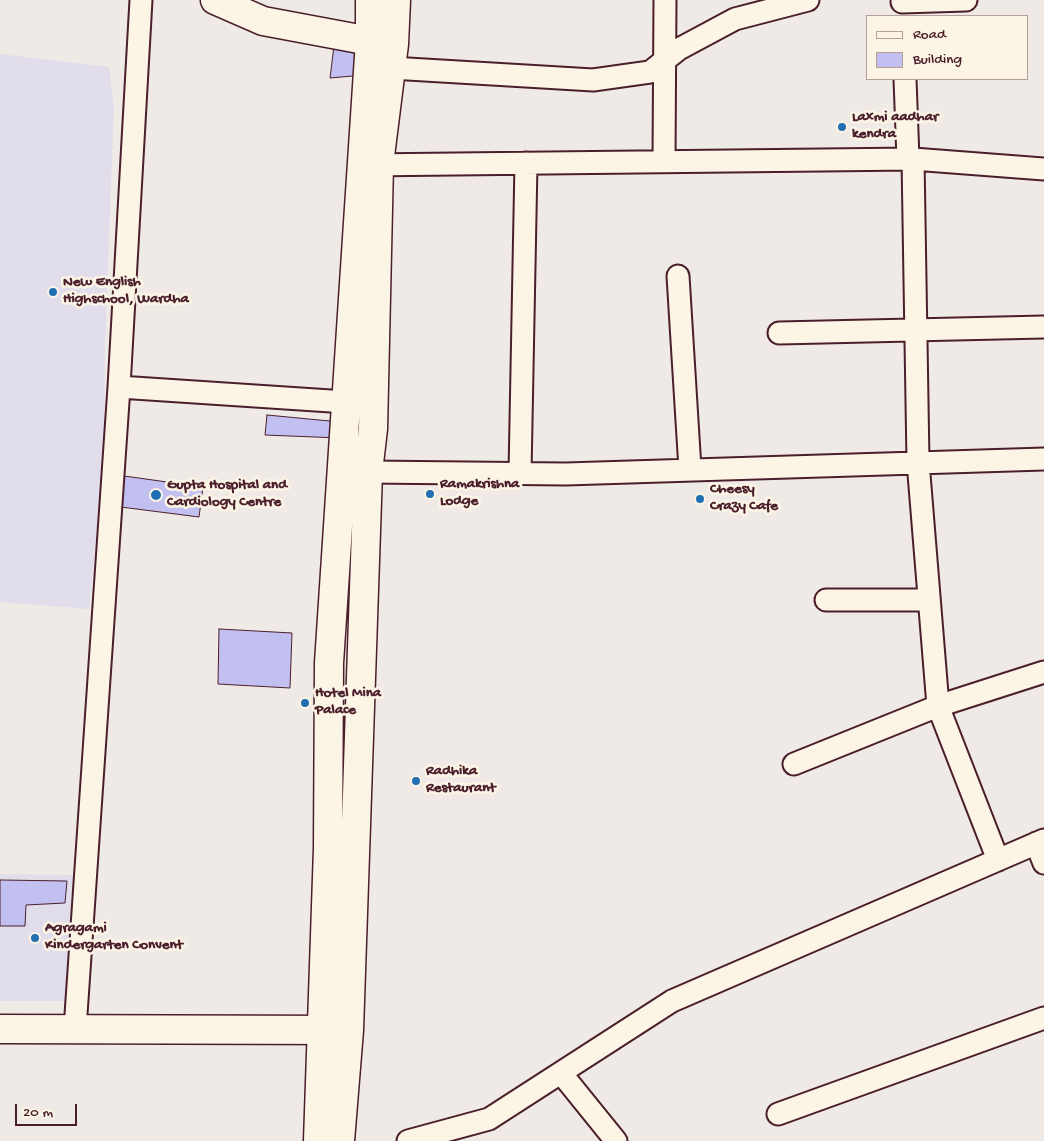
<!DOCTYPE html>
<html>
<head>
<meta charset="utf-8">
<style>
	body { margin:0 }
	#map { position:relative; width:1044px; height:1141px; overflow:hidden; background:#f0eae7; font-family:"Gochi Hand",sans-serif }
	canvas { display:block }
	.legend { position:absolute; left:866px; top:15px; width:162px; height:65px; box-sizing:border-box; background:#fcf5e5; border:1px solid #b59f9b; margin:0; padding:6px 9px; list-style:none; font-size:15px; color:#4a1f2b }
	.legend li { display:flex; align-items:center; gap:10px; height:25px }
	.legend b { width:25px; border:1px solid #b59f9b }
	.scale { position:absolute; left:15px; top:1104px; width:62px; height:22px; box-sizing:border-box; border:2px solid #4a1f2b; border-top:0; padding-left:6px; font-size:15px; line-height:18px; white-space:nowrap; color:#4a1f2b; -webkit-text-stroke:4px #fcf5e5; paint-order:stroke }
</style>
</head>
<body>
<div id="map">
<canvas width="1044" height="1141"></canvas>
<ul class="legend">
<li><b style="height:6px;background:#fcf5e5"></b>Road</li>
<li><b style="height:14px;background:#c2bff1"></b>Building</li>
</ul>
<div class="scale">20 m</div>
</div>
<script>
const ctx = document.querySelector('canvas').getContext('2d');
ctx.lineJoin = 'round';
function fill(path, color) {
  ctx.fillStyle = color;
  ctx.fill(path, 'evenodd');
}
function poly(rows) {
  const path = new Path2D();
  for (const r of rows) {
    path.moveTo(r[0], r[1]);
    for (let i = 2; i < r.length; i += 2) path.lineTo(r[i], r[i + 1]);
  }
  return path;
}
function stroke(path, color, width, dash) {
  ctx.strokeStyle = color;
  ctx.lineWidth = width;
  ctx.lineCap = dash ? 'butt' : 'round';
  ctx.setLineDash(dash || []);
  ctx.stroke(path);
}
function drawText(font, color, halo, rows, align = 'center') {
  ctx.font = font + ' "Gochi Hand",sans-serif';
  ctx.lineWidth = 5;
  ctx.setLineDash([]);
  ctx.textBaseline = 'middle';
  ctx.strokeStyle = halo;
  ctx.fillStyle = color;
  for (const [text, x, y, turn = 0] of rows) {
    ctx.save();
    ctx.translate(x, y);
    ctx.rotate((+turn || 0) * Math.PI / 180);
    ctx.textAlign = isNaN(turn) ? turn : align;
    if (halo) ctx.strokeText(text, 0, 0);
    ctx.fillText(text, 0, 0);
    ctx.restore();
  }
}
fill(poly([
	[0,54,109,67,114,106,105,347,104,461,89,609,0,602],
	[0,874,76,875,65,1001,0,1001]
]), '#e2ddea');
const building = poly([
	[334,46,367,51,364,75,330,78,334,46],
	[267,415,340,422,339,438,265,435,267,415],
	[117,475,203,487,199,517,113,506,117,475],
	[219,629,292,633,290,688,218,684,219,629],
	[0,880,67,881,65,903,26,905,25,926,0,926,0,880]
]);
fill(building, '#c2bff1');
stroke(building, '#4a1f2b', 1);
const street = poly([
	[902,2,966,0],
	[391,68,593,80,650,72,679,49,735,19,808,0],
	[905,79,908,159],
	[913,159,918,462,938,706,998,860],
	[664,161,665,0],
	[364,165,913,159,1044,169],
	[678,276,690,469],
	[779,333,1044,327],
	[119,387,346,402],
	[368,472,566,474,1044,459],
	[520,473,526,163],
	[826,600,929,600],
	[794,764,938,706,1044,672],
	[1036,843,1044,863],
	[75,1029,119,387,141,0],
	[561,1073,616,1141],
	[778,1114,1044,1018],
	[408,1141,489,1119,672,1001,1044,840]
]);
const secondary = poly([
	[215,0,263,21,370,41],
	[0,1029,345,1030]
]);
const primary = poly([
	[318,1141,328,848,329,663,370,41,370,0],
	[340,1141,349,1030,368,472,373,429,379,164,394,44,396,0]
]);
stroke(street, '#4a1f2b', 25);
stroke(secondary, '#4a1f2b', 31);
stroke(primary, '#4a1f2b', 31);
stroke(street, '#fcf5e5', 21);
stroke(secondary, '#fcf5e5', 28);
stroke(primary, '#fcf5e5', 28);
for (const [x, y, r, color] of [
	[842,127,5,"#1f6fb2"],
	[53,292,5,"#1f6fb2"],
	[430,494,5,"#1f6fb2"],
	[156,495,6,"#1f6fb2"],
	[700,499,5,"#1f6fb2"],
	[305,703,5,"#1f6fb2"],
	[416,781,5,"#1f6fb2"],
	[35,938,5,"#1f6fb2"]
]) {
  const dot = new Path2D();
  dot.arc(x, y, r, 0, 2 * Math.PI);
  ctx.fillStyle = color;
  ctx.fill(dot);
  stroke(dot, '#fcf5e5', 2);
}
drawText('bold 15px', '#4a1f2b', '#fcf5e5', [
	["Laxmi aadhar",852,118],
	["kendra",852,135],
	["New English",63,283],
	["Highschool, Wardha",63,300],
	["Ramakrishna",440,485],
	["Lodge",440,502],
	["Gupta Hospital and",167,486],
	["Cardiology Centre",167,503],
	["Cheesy",710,490],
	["Crazy Cafe",710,507],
	["Hotel Mina",315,694],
	["Palace",315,711],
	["Radhika",426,772],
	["Restaurant",426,789],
	["Agragami",45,929],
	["Kindergarten Convent",45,946]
], 'left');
</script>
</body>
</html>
